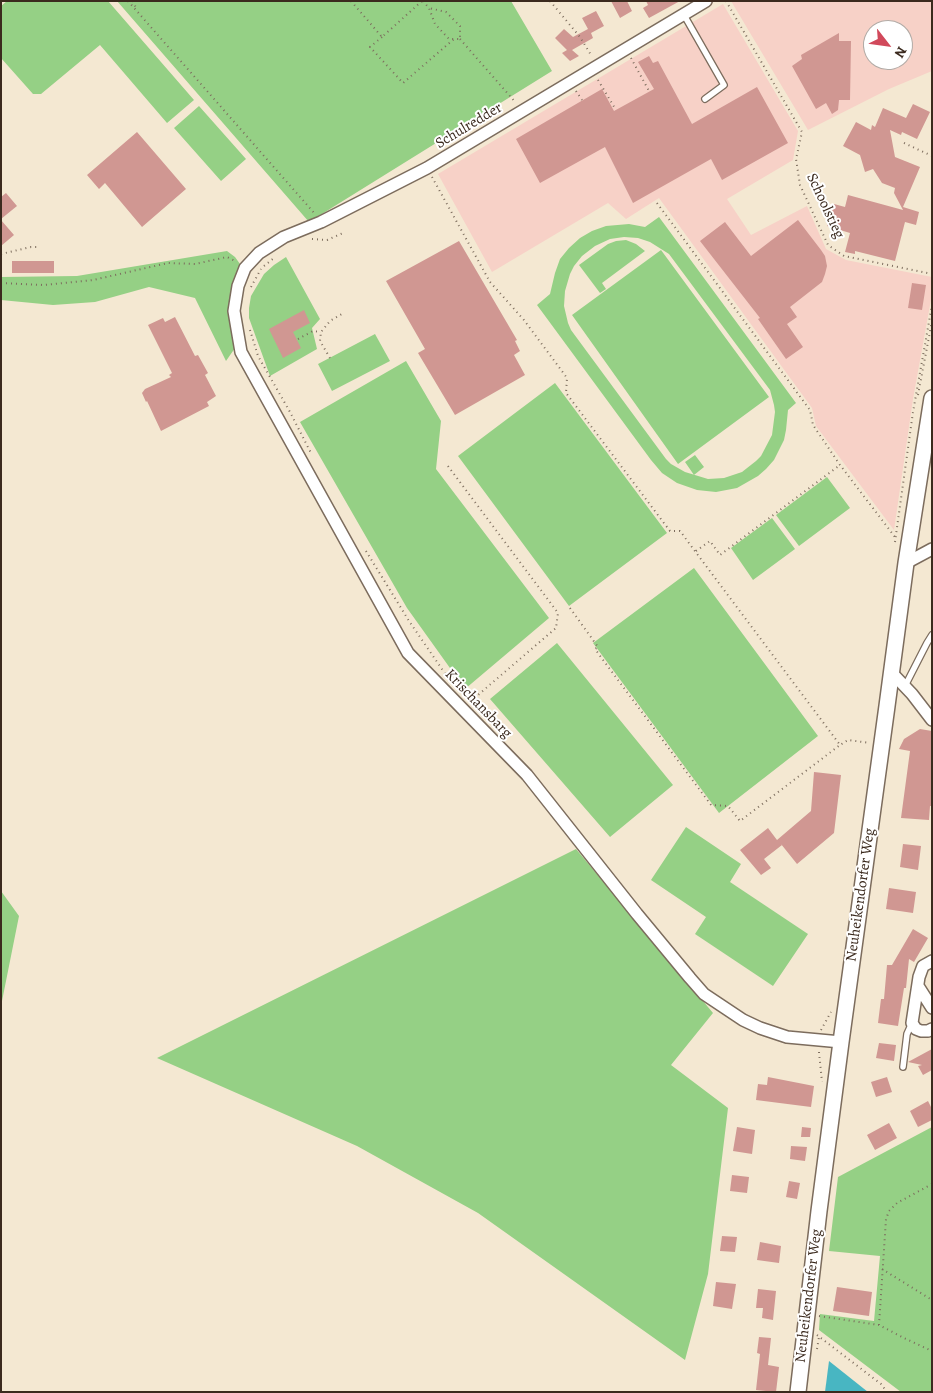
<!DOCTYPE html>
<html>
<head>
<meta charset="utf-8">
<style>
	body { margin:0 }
	#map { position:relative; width:933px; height:1393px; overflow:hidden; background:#f4e8d2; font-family:Alegreya,serif }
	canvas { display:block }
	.frame { position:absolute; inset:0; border:2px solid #3b2a1e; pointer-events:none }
	.north { position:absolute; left:863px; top:20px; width:50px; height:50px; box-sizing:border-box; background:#fff; border:1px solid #b1aaa5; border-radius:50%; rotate:120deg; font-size:14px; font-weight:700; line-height:20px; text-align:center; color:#3b2a1e }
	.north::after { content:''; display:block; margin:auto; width:18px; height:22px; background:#d1495b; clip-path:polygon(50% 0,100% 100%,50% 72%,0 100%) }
</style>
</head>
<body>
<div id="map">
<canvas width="933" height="1393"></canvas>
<div class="frame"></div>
<div class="north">N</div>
</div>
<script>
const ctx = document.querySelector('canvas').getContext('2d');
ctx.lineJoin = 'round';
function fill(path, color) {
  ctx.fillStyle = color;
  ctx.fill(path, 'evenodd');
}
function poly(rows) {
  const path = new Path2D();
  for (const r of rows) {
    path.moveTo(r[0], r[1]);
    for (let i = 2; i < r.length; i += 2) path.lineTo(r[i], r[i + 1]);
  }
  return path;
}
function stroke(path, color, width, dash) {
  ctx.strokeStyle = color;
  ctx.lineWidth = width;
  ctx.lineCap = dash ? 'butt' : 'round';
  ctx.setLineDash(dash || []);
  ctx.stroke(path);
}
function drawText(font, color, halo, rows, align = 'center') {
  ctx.font = font + ' Alegreya,serif';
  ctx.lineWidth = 4;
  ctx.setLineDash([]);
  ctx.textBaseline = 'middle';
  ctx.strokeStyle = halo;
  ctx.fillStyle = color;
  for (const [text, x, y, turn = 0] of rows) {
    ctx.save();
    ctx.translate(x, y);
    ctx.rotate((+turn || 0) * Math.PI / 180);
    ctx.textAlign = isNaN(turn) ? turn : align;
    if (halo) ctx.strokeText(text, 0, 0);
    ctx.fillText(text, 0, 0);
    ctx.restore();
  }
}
fill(poly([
	[731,1,932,1,932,71,889,89,808,130],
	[873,30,903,30,903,60,873,60],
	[723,4,798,131,793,160,727,199,751,235,807,206,826,249,846,260,932,277,932,294,913,399,894,530,816,426,812,408,659,198,626,219,608,203,492,272,438,174]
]), '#f7d1c7');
fill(poly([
	[7,1,108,1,194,100,167,123,100,45,41,94,33,94,1,58,1,6],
	[117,1,511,1,552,71,309,222],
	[199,106,246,159,221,181,174,128],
	[659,217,796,403,788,410,786,430,784,440,774,460,766,469,758,476,737,488,716,492,697,490,677,483,662,473,651,460,537,305,550,294,555,273,560,259,569,248,580,238,592,231,606,226,629,224,645,227],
	[624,237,638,238,650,242,669,254,770,390,774,405,775,412,772,435,761,456,756,461,742,472,724,478,708,479,685,472,671,464,666,459,571,330,568,323,564,306,565,291,570,274,574,266,582,256,595,246,610,239],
	[626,240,636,244,645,251,602,283,606,289,600,293,579,265,608,244,616,241],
	[661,250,769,397,678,464,572,315],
	[227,251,235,257,240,264,229,314,235,348,226,361,195,298,149,287,95,302,53,305,1,300,1,277,77,276],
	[286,257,320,319,312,328,317,349,270,376,249,318,249,308,251,296,264,274,274,265],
	[375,334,390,361,332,391,318,364],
	[406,361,441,421,436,469,549,618,465,689,407,608,300,422],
	[555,383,667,533,569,606,458,456],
	[695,455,704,467,694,475,685,462],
	[827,477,850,508,799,546,776,515],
	[772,518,795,549,753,580,731,548],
	[694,568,818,736,719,813,593,643],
	[557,643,673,785,610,837,490,699],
	[686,827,741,864,730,882,808,934,773,986,695,934,706,917,651,880],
	[576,849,713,1013,671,1065,728,1108,708,1274,685,1360,478,1213,357,1146,157,1058],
	[1,891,19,916,1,1006],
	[932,1127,932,1392,901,1392,819,1330,820,1314,874,1321,880,1256,829,1251,838,1177]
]), '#95d085');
fill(poly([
	[829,1361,868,1392,825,1392]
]), '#48b6c2');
fill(poly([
	[611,1,627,1,632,11,620,18],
	[646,1,680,1,649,18,643,8,648,5],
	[596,11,604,26,591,33,593,38,572,50,579,56,570,61,562,53,567,50,555,38,564,29,573,37,588,29,582,18],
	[839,33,839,41,851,41,850,100,839,100,838,110,832,114,826,103,816,109,792,66,802,59,801,55],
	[649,56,653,63,658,61,692,124,757,87,788,143,722,180,711,159,633,203,605,147,540,183,516,139,602,89,614,111,654,89,638,62],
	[913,104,930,112,917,139,902,132,901,135,890,130,895,157,920,167,903,207,919,212,916,225,905,222,895,261,855,251,855,254,845,252,850,233,827,226,834,204,845,207,848,195,903,210,894,193,895,188,882,183,873,169,865,172,860,155,843,146,856,122,871,130,872,125,875,127,883,108,906,118],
	[137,132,186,189,142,227,105,183,99,189,87,175],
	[6,193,17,206,1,219,1,197],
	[1,220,14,235,1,246],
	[798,220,821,250,825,256,827,266,825,274,822,282,790,307,797,317,787,324,803,347,786,359,758,319,760,318,700,241,725,222,751,256],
	[459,241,517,340,515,341,520,351,514,355,525,375,455,415,418,353,425,349,386,281],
	[12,261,54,261,54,273,12,273],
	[912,283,926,285,922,310,908,308],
	[304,310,310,323,293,332,301,348,283,358,269,329],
	[175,317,195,356,198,355,208,373,205,375,216,396,207,402,209,406,161,431,147,401,146,402,142,393,145,389,171,377,169,375,172,373,148,325,163,318,165,322],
	[920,729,932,731,932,806,930,806,929,820,901,818,910,751,899,749,904,739],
	[814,772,841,775,834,833,797,864,781,844,782,845,764,859,771,868,761,875,740,850,768,828,777,840,811,811],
	[903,844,921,846,918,870,900,867],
	[889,888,916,892,913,913,886,909],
	[913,929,928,938,914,962,909,959,906,988,904,988,898,1026,878,1023,881,999,884,999,887,965,892,965],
	[879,1043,896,1045,894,1061,876,1058],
	[932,1049,932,1070,923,1075,918,1066,922,1065,908,1062],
	[768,1077,814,1086,811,1107,756,1100,758,1084,767,1085],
	[887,1077,892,1092,876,1097,871,1082],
	[928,1101,932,1109,932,1120,918,1127,910,1111],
	[889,1123,897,1138,875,1150,867,1135],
	[737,1127,755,1130,752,1154,733,1151],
	[802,1127,811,1128,810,1137,801,1137],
	[791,1146,807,1147,805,1161,790,1159],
	[732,1175,749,1177,747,1193,730,1191],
	[789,1181,800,1183,797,1199,786,1197],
	[722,1236,737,1237,735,1252,720,1251],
	[760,1242,781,1246,779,1263,757,1260],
	[716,1282,736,1284,732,1309,713,1306],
	[837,1287,872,1292,869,1316,833,1311],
	[758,1289,776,1291,773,1320,762,1318,763,1308,756,1308],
	[759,1337,771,1338,768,1365,779,1367,776,1392,756,1390,760,1354,757,1353]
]), '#d09792');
const service = poly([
	[684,15,724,85,705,99],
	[905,686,927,643,932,635],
	[903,1067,907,1034,912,1023]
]);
const minor = poly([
	[706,1,427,168,321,222,284,237,259,253,245,268,238,286,234,311,241,352,408,653,527,775,637,914,690,978,704,994,743,1020,760,1028,787,1037,841,1042],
	[906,563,932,549],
	[892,673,912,694,932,720],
	[932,961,923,966,919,977,912,1023,916,1029,921,1031,928,1031,932,1029],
	[918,986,932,1008]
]);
const tertiary = poly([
	[798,1392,819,1211,841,1042,887,706,906,563,932,398]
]);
stroke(service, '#7c6c5d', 8);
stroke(minor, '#7c6c5d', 14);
stroke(tertiary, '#7c6c5d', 18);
stroke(poly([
	[128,1,315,214],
	[133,1,136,8],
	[351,1,382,37,422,1],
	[423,1,429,8,435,24,449,39,460,39,460,26,446,12,429,8],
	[550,1,580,37,591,55],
	[726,1,802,132,796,159,800,185,828,245,844,256,932,274],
	[382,37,370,47,403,83,454,39],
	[460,39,516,103],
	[631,58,649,91],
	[598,80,616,110],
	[576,91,582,100],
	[904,143,932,156],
	[432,177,490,282,524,320,567,378,566,393,670,531,680,531,840,745,848,740,870,743],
	[657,203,810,410,813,425,840,465,895,537],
	[312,239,327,240,343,233],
	[1,254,31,247,39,247],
	[264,266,274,258],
	[1,283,44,285,93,280,168,263,195,264,227,257,235,261],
	[251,287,261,269],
	[250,330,258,356,290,412,312,455],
	[298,339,313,331,321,332],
	[330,358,320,341,321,332,330,321,342,314],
	[918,395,932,321],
	[448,466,558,613,556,628,471,701],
	[895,542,913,412,932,305],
	[366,551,409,621,446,675],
	[696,551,710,541,720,555,840,465],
	[570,608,598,647,595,649,711,805,728,806,740,821,840,745],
	[821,1030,831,1012],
	[819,1052,822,1082],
	[932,1184,897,1203,889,1211,886,1219,879,1325,904,1338,932,1351],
	[882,1269,932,1300],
	[819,1316,879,1325],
	[817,1335,881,1384,887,1392],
	[817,1349,819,1337]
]), '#7c6c5d', 2, [1, 4]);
stroke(service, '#fff', 5.5);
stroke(minor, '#fff', 11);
stroke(tertiary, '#fff', 15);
drawText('15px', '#3b2a1e', '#fff', [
	["Schulredder",469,126,-31],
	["Schoolstieg",825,206,65],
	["Krischansbarg",478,704,46],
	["Neuheikendorfer Weg",861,895,-82],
	["Neuheikendorfer Weg",809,1296,-83]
]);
</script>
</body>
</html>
